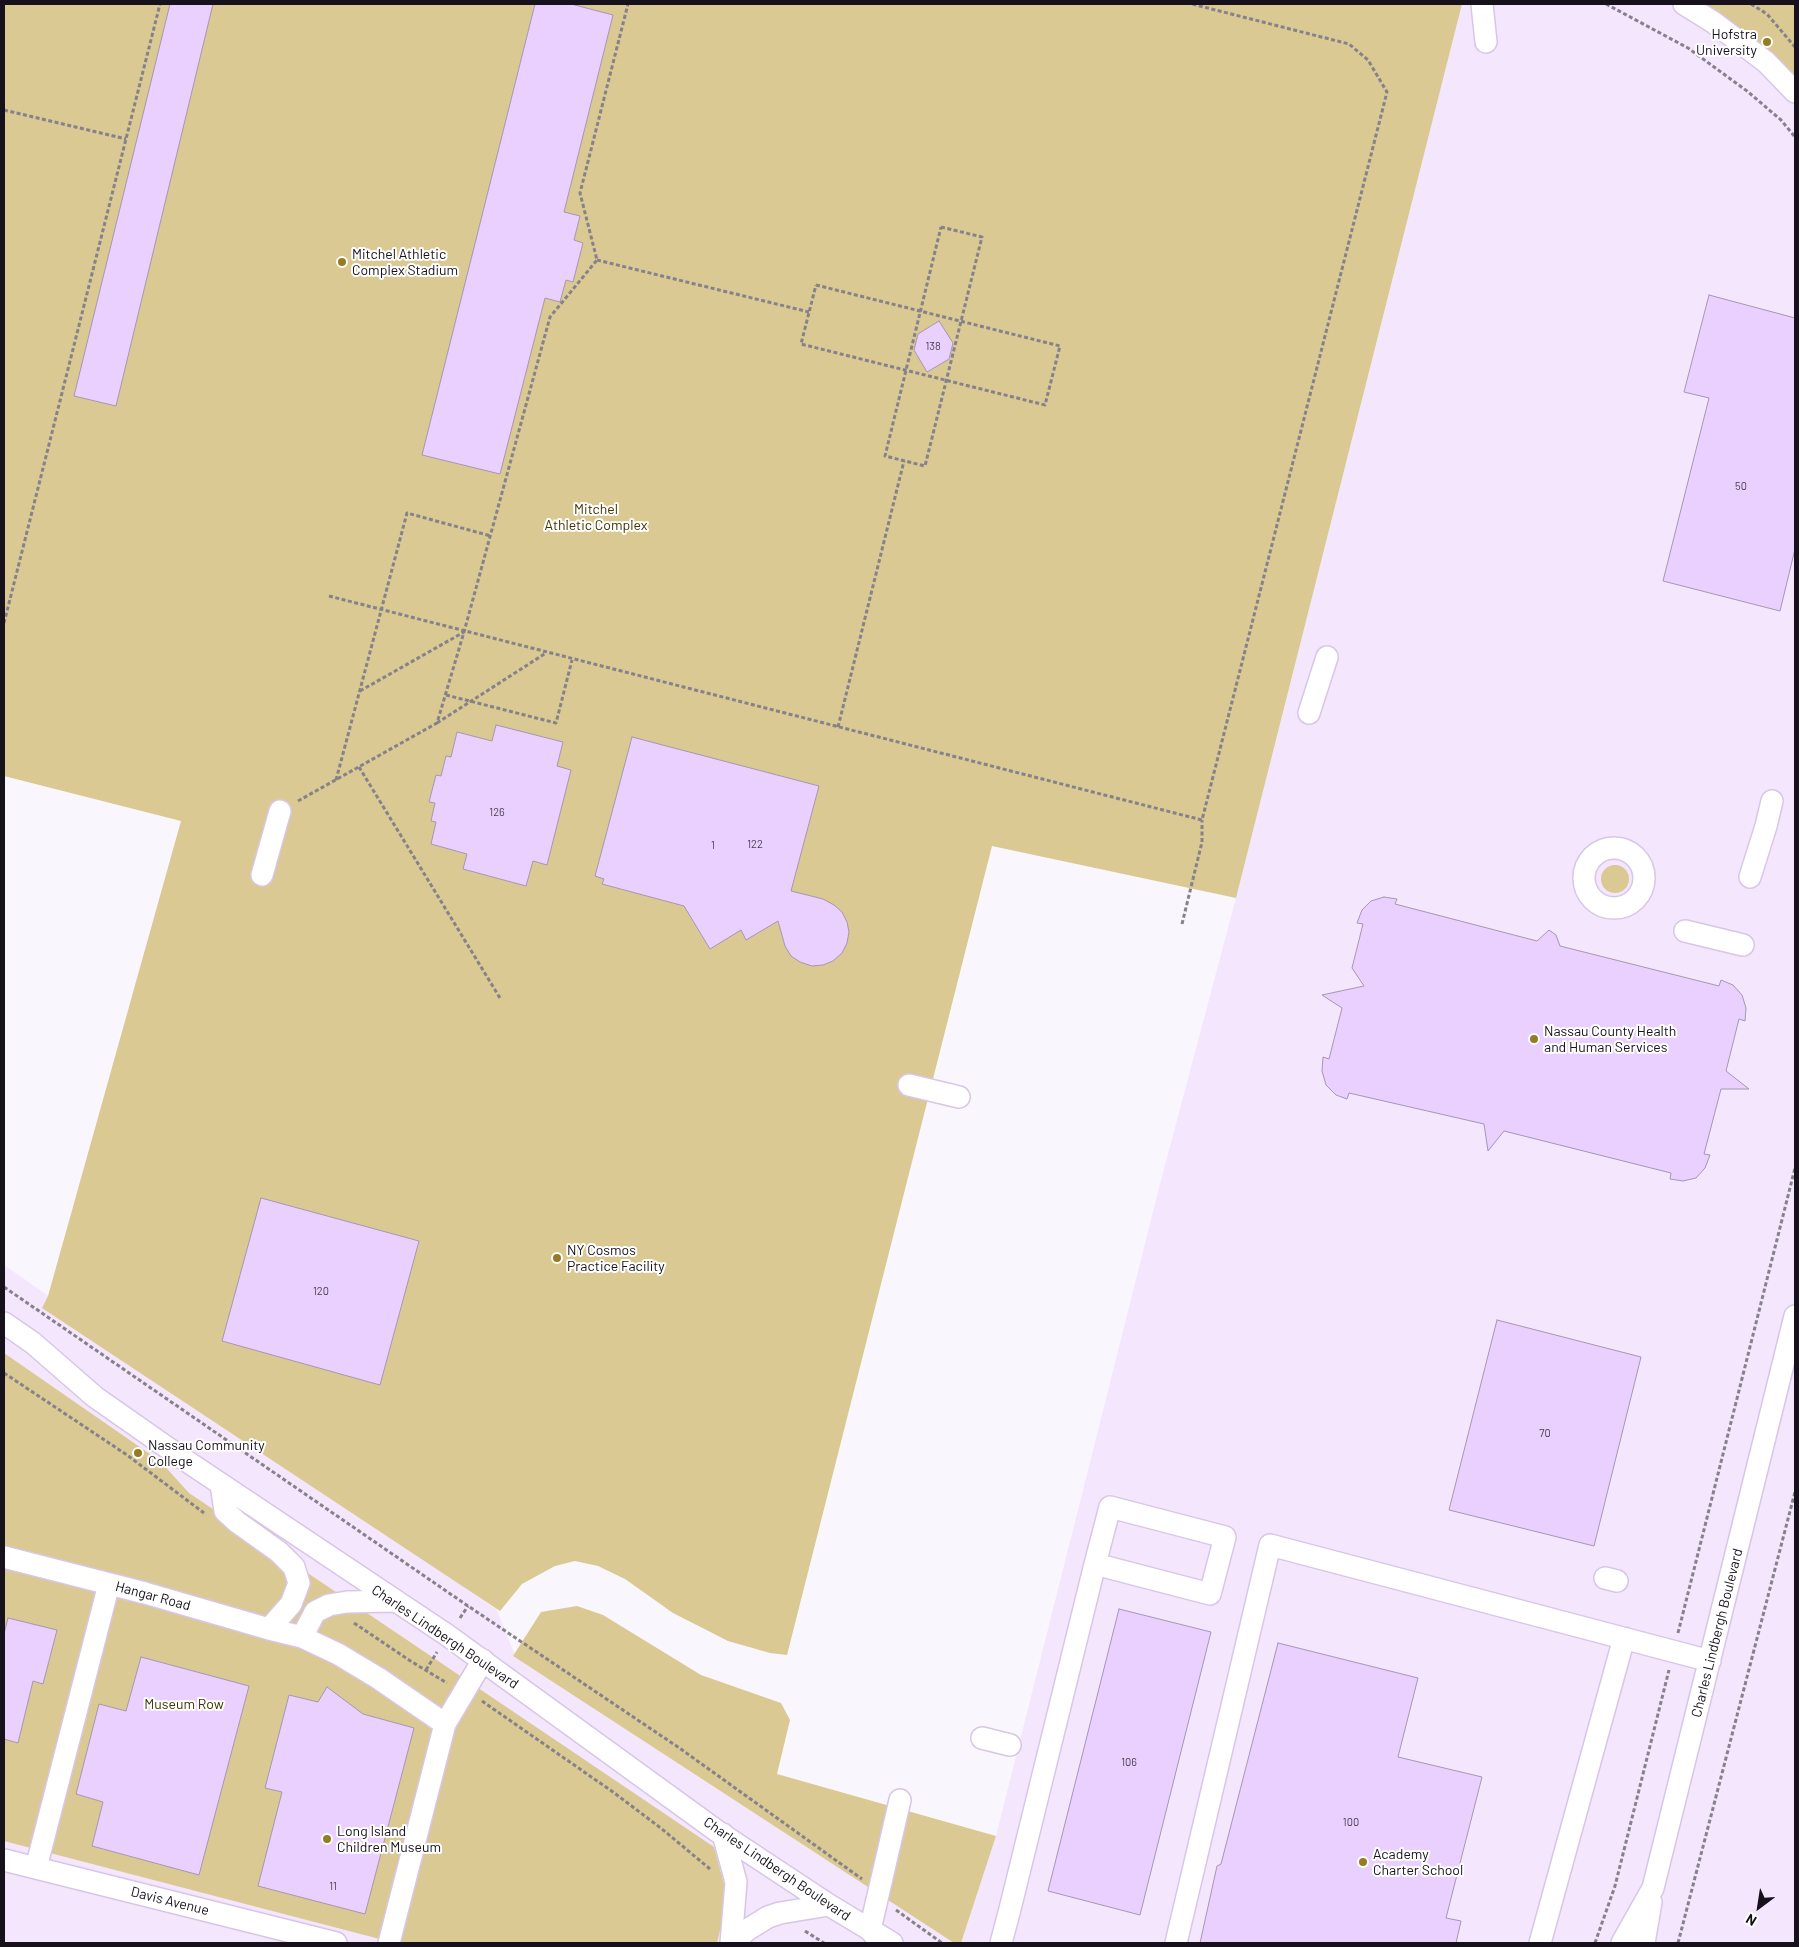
<!DOCTYPE html>
<html>
<head>
<meta charset="utf-8">
<style>
	body { margin:0 }
	#map { position:relative; width:1799px; height:1947px; overflow:hidden; background:#faf6fd; font-family:Barlow,sans-serif }
	canvas { display:block }
	.frame { position:absolute; inset:0; border:5px solid #17111c; pointer-events:none }
	.north { position:absolute; left:1734px; top:1882px; width:50px; height:50px; -webkit-text-stroke:4px #fff; paint-order:stroke; rotate:211deg; font-size:14px; font-weight:700; line-height:20px; text-align:center; color:#17111c }
	.north::after { content:''; display:block; margin:auto; width:18px; height:22px; background:#17111c; clip-path:polygon(50% 0,100% 100%,50% 72%,0 100%) }
</style>
</head>
<body>
<div id="map">
<canvas width="1799" height="1947"></canvas>
<div class="frame"></div>
<div class="north">N</div>
</div>
<script>
const ctx = document.querySelector('canvas').getContext('2d');
ctx.lineJoin = 'round';
function fill(path, color) {
  ctx.fillStyle = color;
  ctx.fill(path, 'evenodd');
}
function poly(rows) {
  const path = new Path2D();
  for (const r of rows) {
    if (r.length === 3) {
      path.moveTo(r[0] + r[2], r[1]);
      path.arc(r[0], r[1], r[2], 0, 2 * Math.PI);
      continue;
    }
    path.moveTo(r[0], r[1]);
    for (let i = 2; i < r.length; i += 2) path.lineTo(r[i], r[i + 1]);
  }
  return path;
}
function stroke(path, color, width, dash) {
  ctx.strokeStyle = color;
  ctx.lineWidth = width;
  ctx.lineCap = dash ? 'butt' : 'round';
  ctx.setLineDash(dash || []);
  ctx.stroke(path);
}
function drawText(font, color, halo, rows, align = 'center') {
  ctx.font = font + ' Barlow,sans-serif';
  ctx.lineWidth = 4;
  ctx.setLineDash([]);
  ctx.textBaseline = 'middle';
  ctx.strokeStyle = halo;
  ctx.fillStyle = color;
  for (const [text, x, y, turn = 0] of rows) {
    ctx.save();
    ctx.translate(x, y);
    ctx.rotate((+turn || 0) * Math.PI / 180);
    ctx.textAlign = isNaN(turn) ? turn : align;
    if (halo) ctx.strokeText(text, 0, 0);
    ctx.fillText(text, 0, 0);
    ctx.restore();
  }
}
fill(poly([
	[1462,4,1795,4,1795,1943,961,1943,996,1836,1160,1184,1236,898],
	[4,1265,497,1610,516,1658,954,1943,717,1943,728,1898,714,1847,564,1943,4,1943]
]), '#f3e6fd');
fill(poly([
	[4,4,1462,4,1236,898,992,846,787,1655,770,1653,728,1641,673,1613,625,1579,598,1566,575,1561,555,1566,522,1584,500,1611,42,1308,48,1296,181,821,4,776],
	[1684,4,1795,4,1795,92],
	[1615,879,14],
	[4,1353,160,1461,189,1493,714,1847,728,1898,717,1943,395,1943,4,1841],
	[577,1606,603,1615,701,1675,781,1703,790,1720,777,1774,996,1836,961,1943,954,1943,513,1656,541,1612]
]), '#dac993');
const building = poly([
	[170,4,213,4,116,406,74,396,170,4],
	[535,4,571,4,613,15,564,212,580,216,574,240,583,243,573,282,566,280,560,302,545,298,500,474,422,455,535,4],
	[1709,295,1795,318,1795,549,1780,611,1663,581,1709,398,1684,392,1709,295],
	[939,321,953,343,949,359,927,372,914,350,918,334,939,321],
	[496,725,563,742,557,766,571,770,547,865,533,861,526,886,463,869,467,854,431,844,436,822,431,821,435,803,429,802,436,775,441,776,446,756,451,757,457,732,492,741,496,725],
	[632,737,819,786,791,891,823,899,834,905,842,912,847,922,849,932,847,943,842,953,833,961,823,965,812,966,800,962,791,956,785,946,778,921,746,940,741,930,710,949,684,906,602,884,604,879,595,876,632,737],
	[1384,897,1397,899,1395,904,1537,941,1549,930,1556,935,1560,946,1719,986,1721,980,1733,985,1742,995,1746,1008,1745,1021,1739,1019,1726,1071,1749,1089,1721,1089,1704,1154,1710,1155,1705,1168,1696,1178,1683,1181,1670,1179,1671,1173,1504,1131,1488,1151,1484,1124,1349,1093,1347,1099,1336,1095,1326,1085,1322,1071,1323,1057,1329,1059,1342,1008,1322,995,1364,986,1352,968,1363,924,1357,923,1362,910,1371,901,1384,897],
	[261,1198,419,1241,380,1385,222,1341,261,1198],
	[1497,1320,1641,1357,1594,1546,1449,1510,1497,1320],
	[1119,1609,1211,1632,1140,1915,1048,1891,1119,1609],
	[8,1618,57,1630,43,1684,33,1681,18,1743,4,1739,4,1634,8,1618],
	[1278,1643,1418,1678,1398,1757,1482,1777,1446,1918,1461,1921,1456,1943,1200,1943,1217,1866,1221,1864,1278,1643],
	[141,1657,249,1686,199,1875,92,1846,103,1802,76,1794,99,1704,126,1711,141,1657],
	[327,1687,363,1714,414,1728,365,1914,258,1886,282,1792,265,1788,289,1695,318,1702,327,1687]
]);
fill(building, '#ead0fe');
stroke(building, '#a796b4', 1);
const minor = poly([
	[1482,4,1486,42],
	[1684,4,1713,22,1766,62,1795,92],
	[1309,713,1327,657],
	[1614,878,30],
	[262,875,280,811],
	[1750,877,1766,826,1772,801],
	[1685,931,1743,945],
	[909,1085,959,1097],
	[4,1323,33,1343,95,1397,185,1460,447,1635,717,1831,829,1905,892,1943],
	[221,1485,225,1511,237,1522,279,1552,294,1567,299,1583,291,1604,269,1629],
	[4,1557,145,1593,269,1629,302,1637,338,1654,378,1678,445,1724],
	[1605,1578,1617,1581],
	[302,1637,315,1612,329,1605,347,1602,394,1601],
	[982,1738,1010,1745],
	[723,1834,736,1882,731,1943],
	[4,1860,336,1943],
	[36,1868,109,1584],
	[879,1940,870,1930,900,1800],
	[389,1943,445,1724,483,1660],
	[733,1943,747,1930,768,1917,780,1913,829,1905],
	[1001,1943,1010,1909,1095,1564,1110,1507,1225,1537,1210,1594,1095,1564],
	[1176,1943,1270,1545,1710,1661],
	[1540,1943,1624,1638],
	[1622,1943,1653,1888,1795,1316],
	[1644,1943,1651,1902]
]);
stroke(minor, '#d8c6e6', 24);
stroke(poly([
	[1606,4,1688,48,1747,91,1781,120,1795,137],
	[1751,4,1767,14,1795,47],
	[4,110,126,139],
	[941,227,982,237,925,466,885,456,941,227],
	[597,260,809,312],
	[816,285,1060,346,1045,405,801,344,816,285],
	[329,596,1202,820,1387,92,1368,60,1349,44,1192,4],
	[4,623,160,4],
	[360,691,464,632],
	[446,695,556,723,572,660],
	[437,723,546,653],
	[838,727,904,461],
	[359,767,500,998],
	[336,780,407,513,491,536],
	[298,801,437,723,464,632,550,317,597,260,580,193,628,4],
	[1182,924,1202,842,1202,820],
	[4,1287,468,1606,678,1747,862,1879],
	[4,1373,127,1455,204,1513],
	[460,1618,468,1606],
	[354,1623,412,1662,447,1683],
	[1678,1633,1795,1168],
	[426,1670,437,1652],
	[482,1701,613,1792,662,1829,710,1869],
	[896,1910,942,1943],
	[805,1931,824,1943],
	[1595,1943,1615,1886,1669,1670],
	[1678,1943,1795,1492]
]), '#86818a', 3, [4, 2.5]);
stroke(minor, '#fff', 21);
for (const [x, y, r, color] of [
	[1767,42,5,"#957c23"],
	[342,262,5,"#957c23"],
	[1534,1039,5,"#957c23"],
	[557,1258,5,"#957c23"],
	[138,1453,5,"#957c23"],
	[327,1839,5,"#957c23"],
	[1363,1862,5,"#957c23"]
]) {
  const dot = new Path2D();
  dot.arc(x, y, r, 0, 2 * Math.PI);
  ctx.fillStyle = color;
  ctx.fill(dot);
  stroke(dot, '#fff', 2);
}
drawText('11px', '#4c4154', null, [
	["138",933,346],
	["50",1741,486],
	["126",497,812],
	["122",755,844],
	["1",713,845],
	["120",321,1291],
	["70",1545,1433],
	["106",1129,1762],
	["100",1351,1822],
	["11",333,1886]
]);
drawText('14px', '#17111c', '#fff', [
	["Hofstra",1757,34,"right"],
	["University",1757,50,"right"],
	["Mitchel Athletic",352,254],
	["Complex Stadium",352,270],
	["Nassau County Health",1544,1031],
	["and Human Services",1544,1047],
	["NY Cosmos",567,1250],
	["Practice Facility",567,1266],
	["Nassau Community",148,1445],
	["College",148,1461],
	["Long Island",337,1831],
	["Children Museum",337,1847],
	["Academy",1373,1854],
	["Charter School",1373,1870]
], 'left');
drawText('14px', '#413300', '#fff', [
	["Mitchel",596,509],
	["Athletic Complex",596,525],
	["Museum Row",184,1704]
]);
drawText('14px', '#17111c', '#fff', [
	["Hangar Road",153,1596,15],
	["Charles Lindbergh Boulevard",1717,1633,-76],
	["Charles Lindbergh Boulevard",445,1637,34],
	["Charles Lindbergh Boulevard",777,1869,34],
	["Davis Avenue",170,1901,14]
]);
</script>
</body>
</html>
